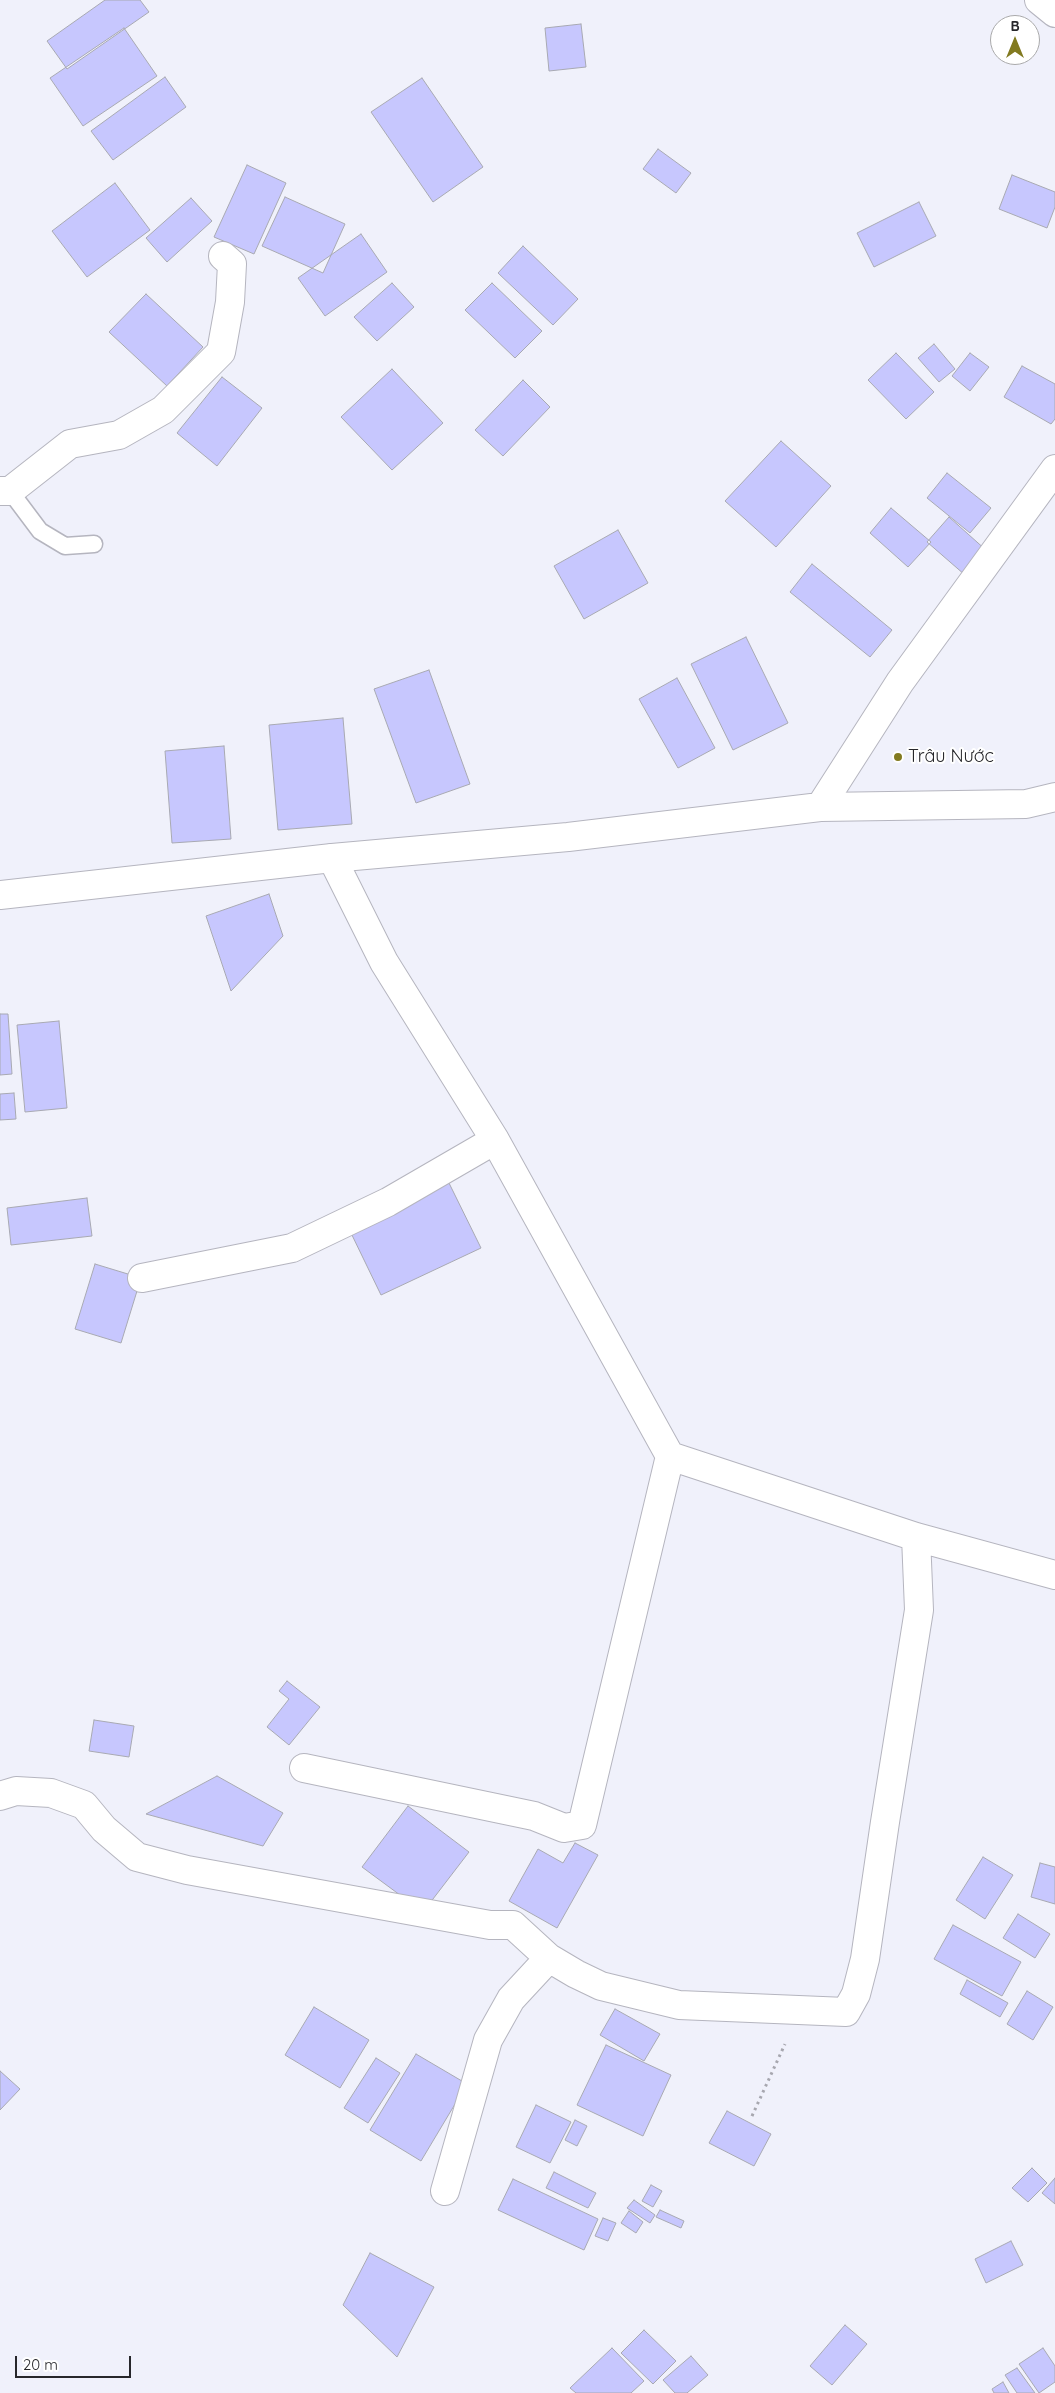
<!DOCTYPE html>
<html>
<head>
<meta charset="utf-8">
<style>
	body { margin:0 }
	#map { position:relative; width:1055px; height:2393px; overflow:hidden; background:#f0f1fb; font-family:Quicksand,sans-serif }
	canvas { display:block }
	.north { position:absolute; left:990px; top:15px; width:50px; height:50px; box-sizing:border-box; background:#fff; border:1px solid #a9a9aa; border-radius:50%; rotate:0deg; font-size:14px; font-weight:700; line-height:20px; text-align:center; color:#27272b }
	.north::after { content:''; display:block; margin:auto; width:18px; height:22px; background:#827a20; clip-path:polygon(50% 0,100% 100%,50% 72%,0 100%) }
	.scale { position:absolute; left:15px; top:2356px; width:116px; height:22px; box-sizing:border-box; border:2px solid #27272b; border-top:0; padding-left:6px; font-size:15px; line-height:18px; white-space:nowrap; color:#27272b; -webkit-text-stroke:4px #fff; paint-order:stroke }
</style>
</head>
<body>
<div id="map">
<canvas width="1055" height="2393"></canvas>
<div class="north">B</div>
<div class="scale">20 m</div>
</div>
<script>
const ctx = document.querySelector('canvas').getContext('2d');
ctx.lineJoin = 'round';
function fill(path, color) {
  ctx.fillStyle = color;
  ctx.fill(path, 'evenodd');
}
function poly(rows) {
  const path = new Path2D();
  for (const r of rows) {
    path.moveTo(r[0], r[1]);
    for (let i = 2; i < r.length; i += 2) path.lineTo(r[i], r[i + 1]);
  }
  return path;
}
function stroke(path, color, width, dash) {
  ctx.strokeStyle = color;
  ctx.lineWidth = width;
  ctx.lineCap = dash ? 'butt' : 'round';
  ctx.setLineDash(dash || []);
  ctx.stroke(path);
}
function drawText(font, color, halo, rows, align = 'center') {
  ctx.font = font + ' Quicksand,sans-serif';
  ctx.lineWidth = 4;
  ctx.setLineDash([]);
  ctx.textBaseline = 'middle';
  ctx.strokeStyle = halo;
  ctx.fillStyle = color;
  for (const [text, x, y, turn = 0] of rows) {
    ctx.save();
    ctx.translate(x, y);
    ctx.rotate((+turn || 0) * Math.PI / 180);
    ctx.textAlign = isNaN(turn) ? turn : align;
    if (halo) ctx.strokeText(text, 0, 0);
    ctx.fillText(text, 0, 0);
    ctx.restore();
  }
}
const building = poly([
	[105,0,140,0,149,12,67,69,47,41,105,0],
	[581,24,586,67,549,71,545,28,581,24],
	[124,28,157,76,83,126,50,78,124,28],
	[165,77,186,107,113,160,91,131,165,77],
	[422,78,483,167,433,202,371,112,422,78],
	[658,149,691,173,676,193,643,169,658,149],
	[247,165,286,183,254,254,214,237,247,165],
	[1012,175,1055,192,1055,207,1047,228,999,209,1012,175],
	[115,183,150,230,87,277,52,231,115,183],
	[285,197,345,224,323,273,262,246,285,197],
	[191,198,212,221,167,262,146,238,191,198],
	[919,202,936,236,874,267,857,233,919,202],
	[361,234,387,272,325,316,298,278,361,234],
	[523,246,578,299,553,325,498,273,523,246],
	[392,283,414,307,377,341,354,317,392,283],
	[492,283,542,331,515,358,465,310,492,283],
	[146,294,203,347,167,386,109,332,146,294],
	[934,344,955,369,939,382,918,358,934,344],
	[896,353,934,392,906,419,868,380,896,353],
	[970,353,989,367,970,391,952,376,970,353],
	[1022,366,1055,384,1055,419,1051,424,1004,397,1022,366],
	[392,369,443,423,392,470,341,417,392,369],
	[222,377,262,408,217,466,177,433,222,377],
	[523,380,550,407,503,456,475,430,523,380],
	[781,441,831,486,776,547,725,501,781,441],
	[947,473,991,508,970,533,927,498,947,473],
	[891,508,931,542,908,567,870,533,891,508],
	[949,517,987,551,965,575,927,542,949,517],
	[618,530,648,583,584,619,554,566,618,530],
	[812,564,892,630,870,657,790,592,812,564],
	[746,637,788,723,733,750,691,664,746,637],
	[429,670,470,784,416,803,374,689,429,670],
	[677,678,715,748,678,768,639,699,677,678],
	[343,718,352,824,278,830,269,725,343,718],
	[224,746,231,839,172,843,165,751,224,746],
	[269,894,283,936,231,991,206,916,269,894],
	[0,1014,8,1014,12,1074,0,1075,0,1014],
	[59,1021,67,1108,25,1112,17,1025,59,1021],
	[14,1093,16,1119,0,1120,0,1094,14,1093],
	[449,1183,481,1248,381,1295,350,1231,449,1183],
	[87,1198,92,1236,11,1245,7,1208,87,1198],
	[95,1264,141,1278,121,1343,75,1329,95,1264],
	[287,1681,320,1707,289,1745,267,1727,289,1699,279,1691,287,1681],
	[94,1720,134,1726,129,1757,89,1751,94,1720],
	[217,1776,283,1813,263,1846,146,1814,217,1776],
	[408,1806,469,1852,423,1912,362,1867,408,1806],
	[575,1843,598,1855,557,1928,509,1901,538,1849,563,1863,575,1843],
	[983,1857,1013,1875,985,1919,956,1900,983,1857],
	[1040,1863,1055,1867,1055,1904,1031,1897,1040,1863],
	[1018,1914,1050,1934,1035,1958,1003,1938,1018,1914],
	[953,1925,1021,1962,1002,1996,934,1959,953,1925],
	[967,1980,1008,2003,1000,2017,960,1994,967,1980],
	[1027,1991,1053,2007,1033,2040,1007,2024,1027,1991],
	[314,2007,369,2040,340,2088,285,2055,314,2007],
	[615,2009,660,2034,644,2061,600,2035,615,2009],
	[606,2045,671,2075,643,2136,577,2105,606,2045],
	[416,2054,467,2084,421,2161,370,2130,416,2054],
	[376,2058,400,2073,368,2123,344,2108,376,2058],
	[0,2071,20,2089,0,2110,0,2071],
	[536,2105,571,2122,550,2163,516,2147,536,2105],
	[727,2111,771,2134,754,2166,709,2143,727,2111],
	[575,2120,587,2126,577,2146,565,2140,575,2120],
	[1032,2168,1047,2183,1028,2202,1012,2188,1032,2168],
	[554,2172,596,2193,588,2208,546,2188,554,2172],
	[1055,2178,1055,2204,1042,2193,1055,2178],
	[513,2179,598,2219,584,2250,498,2210,513,2179],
	[651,2185,662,2191,653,2207,642,2201,651,2185],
	[634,2200,655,2215,650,2223,627,2208,634,2200],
	[660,2210,684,2221,681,2228,656,2217,660,2210],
	[629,2211,643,2222,636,2233,621,2223,629,2211],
	[603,2218,616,2223,608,2241,595,2236,603,2218],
	[1011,2241,1023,2265,986,2283,975,2259,1011,2241],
	[370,2253,434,2287,397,2357,343,2305,370,2253],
	[845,2325,867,2344,832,2385,810,2366,845,2325],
	[644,2330,676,2361,653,2384,621,2353,644,2330],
	[612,2348,644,2381,631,2393,576,2393,570,2388,612,2348],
	[1043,2348,1055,2366,1055,2382,1039,2393,1019,2364,1043,2348],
	[691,2356,708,2375,687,2393,675,2393,663,2380,691,2356],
	[1017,2368,1035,2393,1017,2393,1005,2375,1017,2368],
	[1003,2382,1009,2393,994,2393,992,2389,1003,2382]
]);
fill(building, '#c7c7fe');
stroke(building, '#a8a9b2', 1);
const service = poly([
	[10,491,40,531,65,546,94,544]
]);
const minor = poly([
	[1039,0,1055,13],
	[0,491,10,491,70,444,119,435,163,410,221,352,230,302,232,264,223,256],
	[820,807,1026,804,1055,797],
	[142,1278,292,1248,388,1202,495,1140],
	[670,1456,916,1537,1055,1575],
	[304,1768,534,1816,564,1828,582,1825,670,1456,495,1140,384,962,332,858],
	[0,1796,16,1791,51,1793,84,1805,104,1829,137,1857,187,1870,490,1925,513,1925,549,1958,576,1974,601,1986,679,2005,846,2012,856,1994,865,1959,885,1822,919,1610,916,1537],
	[445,2191,488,2040,511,1999,549,1958]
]);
const tertiary = poly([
	[0,895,332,858,568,837,820,807,900,682,1055,469]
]);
stroke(service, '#b5b5bf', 19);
stroke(minor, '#b5b5bf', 30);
stroke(tertiary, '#b5b5bf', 30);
stroke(poly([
	[752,2116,785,2044]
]), '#a7a7af', 3, [2.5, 4]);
stroke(service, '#fff', 16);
stroke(minor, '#fff', 28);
stroke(tertiary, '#fff', 28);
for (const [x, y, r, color] of [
	[898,757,5,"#827a20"]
]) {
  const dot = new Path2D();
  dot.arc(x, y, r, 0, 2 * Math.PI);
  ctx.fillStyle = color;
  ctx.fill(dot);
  stroke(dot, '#fff', 2);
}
drawText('18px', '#27272b', '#fff', [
	["Trâu Nước",908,757]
], 'left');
</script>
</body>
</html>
